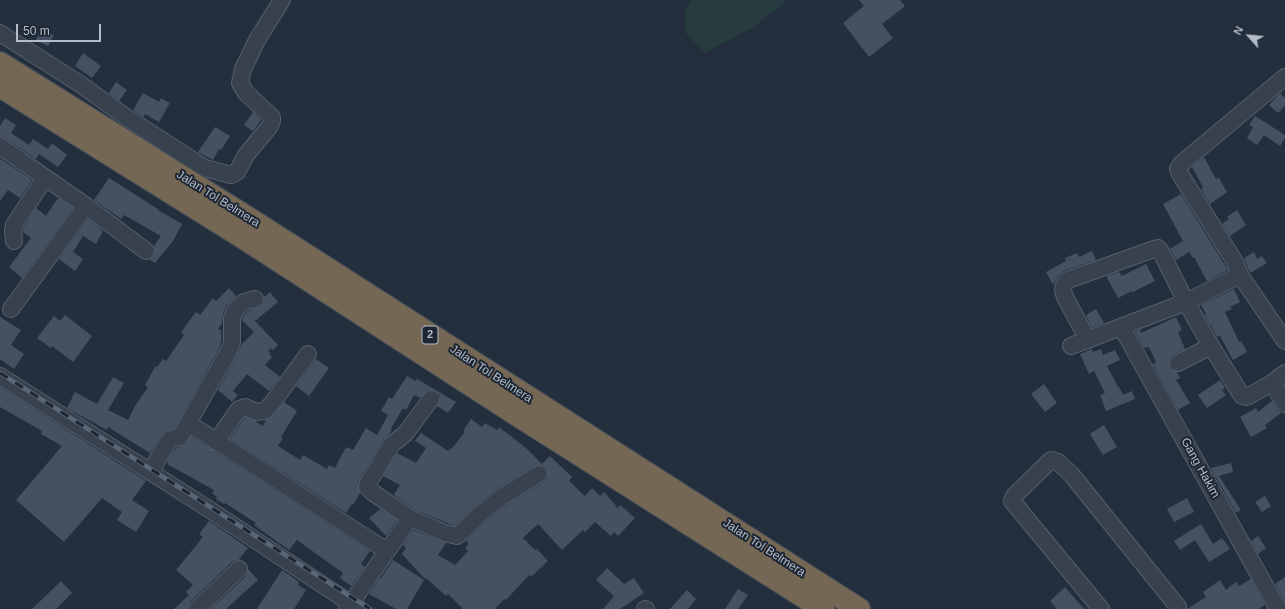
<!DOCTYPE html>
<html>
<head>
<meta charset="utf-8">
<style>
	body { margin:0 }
	#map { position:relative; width:1285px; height:609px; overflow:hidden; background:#242f3e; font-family:Helvetica,sans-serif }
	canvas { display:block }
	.north { position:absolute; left:1229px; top:16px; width:40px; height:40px; -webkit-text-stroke:3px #1d2633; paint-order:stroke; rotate:297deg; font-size:11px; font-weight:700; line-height:16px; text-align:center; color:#b4bcc9 }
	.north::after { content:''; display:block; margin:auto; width:14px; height:18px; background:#b4bcc9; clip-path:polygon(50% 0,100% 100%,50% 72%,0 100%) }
	.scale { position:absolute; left:16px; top:24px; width:85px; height:18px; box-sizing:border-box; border:2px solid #b4bcc9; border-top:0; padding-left:5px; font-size:12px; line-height:14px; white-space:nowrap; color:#b4bcc9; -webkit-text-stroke:3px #1d2633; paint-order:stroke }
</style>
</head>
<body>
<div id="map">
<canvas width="1285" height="609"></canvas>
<div class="north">N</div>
<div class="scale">50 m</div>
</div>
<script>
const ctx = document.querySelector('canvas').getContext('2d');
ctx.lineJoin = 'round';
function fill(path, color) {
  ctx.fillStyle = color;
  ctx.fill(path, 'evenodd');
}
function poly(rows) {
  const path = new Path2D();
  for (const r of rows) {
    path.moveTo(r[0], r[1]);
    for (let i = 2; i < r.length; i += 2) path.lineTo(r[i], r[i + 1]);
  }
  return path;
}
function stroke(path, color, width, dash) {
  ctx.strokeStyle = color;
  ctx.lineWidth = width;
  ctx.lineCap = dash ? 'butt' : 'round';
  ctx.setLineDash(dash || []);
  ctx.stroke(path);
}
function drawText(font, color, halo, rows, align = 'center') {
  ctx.font = font + ' Helvetica,sans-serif';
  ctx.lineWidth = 4;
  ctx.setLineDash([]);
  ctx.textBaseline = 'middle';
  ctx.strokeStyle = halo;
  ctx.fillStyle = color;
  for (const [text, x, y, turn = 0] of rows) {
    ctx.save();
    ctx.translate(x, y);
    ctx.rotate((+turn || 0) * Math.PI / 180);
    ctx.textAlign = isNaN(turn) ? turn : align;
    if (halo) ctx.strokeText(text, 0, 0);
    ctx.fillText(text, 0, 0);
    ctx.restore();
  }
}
fill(poly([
	[691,0,787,0,755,26,705,53,685,32,685,9]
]), '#263c3f');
fill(poly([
	[859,0,900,0,905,6,882,24,893,38,869,57,843,23,864,6],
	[42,29,54,35,48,46,36,40],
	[83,53,101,66,92,78,75,66],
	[116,82,127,90,119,101,109,93],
	[143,93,159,102,161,98,170,103,159,122,145,114,143,117,133,110],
	[1280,93,1285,98,1285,106,1278,113,1269,105],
	[253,112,261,120,253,131,244,125],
	[1255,116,1285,135,1285,138,1280,146,1264,135,1257,145,1247,138,1253,127,1249,125],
	[5,118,16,125,11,133,29,145,33,139,48,149,52,143,67,155,58,167,39,154,36,159,5,138,0,137,0,126],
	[215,127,230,136,221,150,219,149,213,160,198,152],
	[1204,157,1216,179,1219,178,1227,192,1210,204,1201,189,1203,187,1192,167],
	[1,159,32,180,20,198,8,190,0,201,0,160],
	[109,178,158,209,158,210,182,224,173,241,155,263,150,260,153,257,155,253,154,246,161,236,124,215,121,219,94,200],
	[1181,194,1228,270,1207,281,1194,257,1193,258,1189,252,1176,260,1170,249,1183,241,1163,204],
	[58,198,73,208,22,278,9,267,31,238,23,232,23,229,36,208,46,216],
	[1237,210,1246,225,1230,236,1222,224,1229,219,1227,217],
	[88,219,103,231,96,244,83,236,73,252,83,259,75,271,59,259],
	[1092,251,1096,260,1064,271,1057,277,1053,285,1046,272,1066,261,1065,258,1077,253,1079,257],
	[1254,252,1257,259,1262,256,1267,263,1250,273,1244,258],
	[1146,264,1155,281,1133,292,1132,291,1118,298,1106,276,1119,272,1122,276],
	[229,288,236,296,227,305,223,314,222,323,218,329,222,331,220,334,222,335,220,347,174,429,165,431,162,434,150,453,108,427,107,430,67,408,75,392,97,404,113,377,124,383,108,410,128,420,135,406,148,387,145,385,155,367,157,367,163,359,166,361,184,335,181,332,196,312,200,315,213,298,216,301],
	[1234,289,1240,302,1230,307,1232,309,1225,312,1239,342,1241,341,1247,352,1233,360,1220,336,1217,337,1211,325,1210,325,1204,314,1206,314,1201,305],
	[270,292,278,302,255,321,278,345,273,350,262,340,271,348,268,351,271,354,270,355,272,357,265,365,280,377,269,391,247,374,233,391,238,395,232,402,218,390,237,356,241,345,254,332,242,320,244,315,249,311,261,306,264,302,264,297],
	[1096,309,1104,323,1092,328,1086,315],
	[65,315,92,336,73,362,52,346,51,348,37,338,54,316,60,321],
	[0,317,21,330,11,345,24,354,14,369,0,359],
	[1176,317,1182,330,1178,332,1185,349,1173,355,1170,358,1169,363,1170,368,1177,372,1180,378,1176,380,1190,403,1178,410,1153,364,1156,362,1149,347,1144,348,1135,332,1140,330,1141,333],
	[1092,349,1093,352,1101,349,1103,355,1115,350,1120,360,1107,366,1118,387,1119,387,1123,395,1132,391,1135,399,1106,411,1100,395,1105,393,1094,371,1089,374,1080,354],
	[316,359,329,368,309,396,296,386],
	[407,376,415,381,417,379,456,402,448,413,437,406,440,400,440,395,436,391,432,390,428,390,420,398,414,395,406,410,403,408,391,428,392,429,390,433,384,439,360,478,358,485,360,493,353,505,352,504,346,513,230,439,245,417,255,421,263,426,266,420,272,417,284,402,297,411,281,437,283,438,278,446,300,460,303,455,327,469,329,465,335,468,346,447,353,450,366,428,377,435,388,415,381,411,389,397,392,399],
	[1220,380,1225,388,1222,390,1226,395,1207,408,1198,395],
	[1044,384,1057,403,1045,412,1031,394],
	[0,387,146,481,132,500,149,511,136,532,117,520,122,512,102,498,64,542,16,500,62,446,41,434,42,431,0,407],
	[1272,401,1277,409,1281,413,1265,425,1267,428,1251,437,1240,417,1256,408,1258,412],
	[471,419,482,427,485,423,497,430,499,427,526,448,542,464,550,456,572,477,569,481,585,496,592,488,600,496,604,492,618,508,620,505,635,518,618,536,614,532,611,536,595,522,585,532,583,530,562,550,538,524,523,538,535,550,537,549,548,561,531,577,529,575,506,600,504,599,495,609,463,609,448,594,446,596,426,578,425,579,402,554,406,548,403,545,413,530,446,543,438,555,455,565,468,551,465,548,469,544,466,541,487,520,508,504,544,482,547,479,548,474,547,469,544,466,539,465,534,466,498,488,475,506,455,526,415,510,394,495,400,485,383,476,397,453,416,463,426,448,415,441,421,433,448,451,453,447,465,432,463,431],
	[1104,425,1117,447,1103,455,1090,434],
	[191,436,370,551,361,564,365,567,351,586,340,578,343,573,297,540,289,550,254,525,256,523,225,503,224,504,216,499,217,497,212,493,214,490,167,464,168,462,167,461,176,448,186,444],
	[1231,463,1233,472,1219,476,1241,510,1236,513,1216,477,1217,476,1215,477,1211,468],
	[1265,496,1271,506,1262,512,1255,502],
	[1187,498,1194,512,1174,522,1167,509],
	[380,509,397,520,386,536,369,518],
	[209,521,248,548,239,559,240,560,236,560,232,562,190,602,188,609,174,609,189,595,186,592,193,585,176,570,203,537,199,534],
	[1201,524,1213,544,1222,538,1230,549,1209,562,1195,540,1180,550,1174,541],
	[1258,536,1266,548,1258,554,1251,541],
	[393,560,424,580,407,609,396,609,369,594,380,578,381,578],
	[607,568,624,584,634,578,644,593,620,609,603,609,614,596,596,580],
	[248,569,258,580,226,609,211,609,246,576],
	[282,570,299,582,298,585,306,590,294,609,257,609],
	[1285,577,1285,602,1275,584],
	[1251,579,1265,605,1258,609,1187,609,1206,597,1203,592,1220,580,1226,590,1236,582,1239,586],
	[61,581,72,593,56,609,32,609],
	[1065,587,1084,609,1057,609,1050,601],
	[738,589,748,595,738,609,725,609],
	[687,590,696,599,688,609,670,609]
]), '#455162');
const minor = poly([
	[0,33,80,84,126,117,205,168,231,175,237,172,246,155,270,126,272,121,272,117,246,93,240,83,243,69,257,40,282,0],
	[1285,77,1181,164,1178,169,1180,174,1235,262,1240,275,1285,341],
	[0,146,86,206,146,251],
	[14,241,13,231,14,225,45,178],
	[11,309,86,206],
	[1122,328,1278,609],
	[1088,340,1065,297,1063,291,1064,284,1068,280,1154,249,1158,248,1161,252,1186,302,1211,346,1242,396,1247,397,1272,383,1285,373],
	[1071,346,1186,302,1240,275],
	[1178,363,1211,346],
	[0,376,207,508,359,609],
	[1272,383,1285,404],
	[431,399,405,434,392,444,368,483,367,487,372,492,410,518,445,533,457,536,462,532,481,513,503,496,539,474],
	[188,423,387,551],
	[216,442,239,409,245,407,256,412,265,411,273,402,308,354],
	[152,473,157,460,168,442,170,439,180,437,229,351,232,342,232,318,236,309,244,302,255,299],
	[197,609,239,569],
	[347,609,410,518],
	[645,609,646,609],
	[1101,609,1012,501,1014,496,1051,460,1058,462,1071,474,1178,607]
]);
const highway = poly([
	[0,63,253,221,859,609],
	[0,86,239,235,514,413,823,609]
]);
stroke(minor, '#565f6c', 18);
stroke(highway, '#434c59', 24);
stroke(minor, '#38414e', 16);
stroke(highway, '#746855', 22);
const rail = poly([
	[0,373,370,609]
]);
stroke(rail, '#5a6575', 4.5);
stroke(rail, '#1d2633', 3, [9]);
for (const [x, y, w] of [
	[430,335,16]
]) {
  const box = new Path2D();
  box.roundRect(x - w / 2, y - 9, w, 18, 3);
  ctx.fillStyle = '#1d2633';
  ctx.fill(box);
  stroke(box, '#b4bcc9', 1);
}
drawText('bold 11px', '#b4bcc9', null, [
	["2",430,335]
]);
drawText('12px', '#b4bcc9', '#1d2633', [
	["Jalan Tol Belmera",218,199,32],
	["Jalan Tol Belmera",491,374,33],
	["Gang Hakim",1200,468,61],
	["Jalan Tol Belmera",764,548,33]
]);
</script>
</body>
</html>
